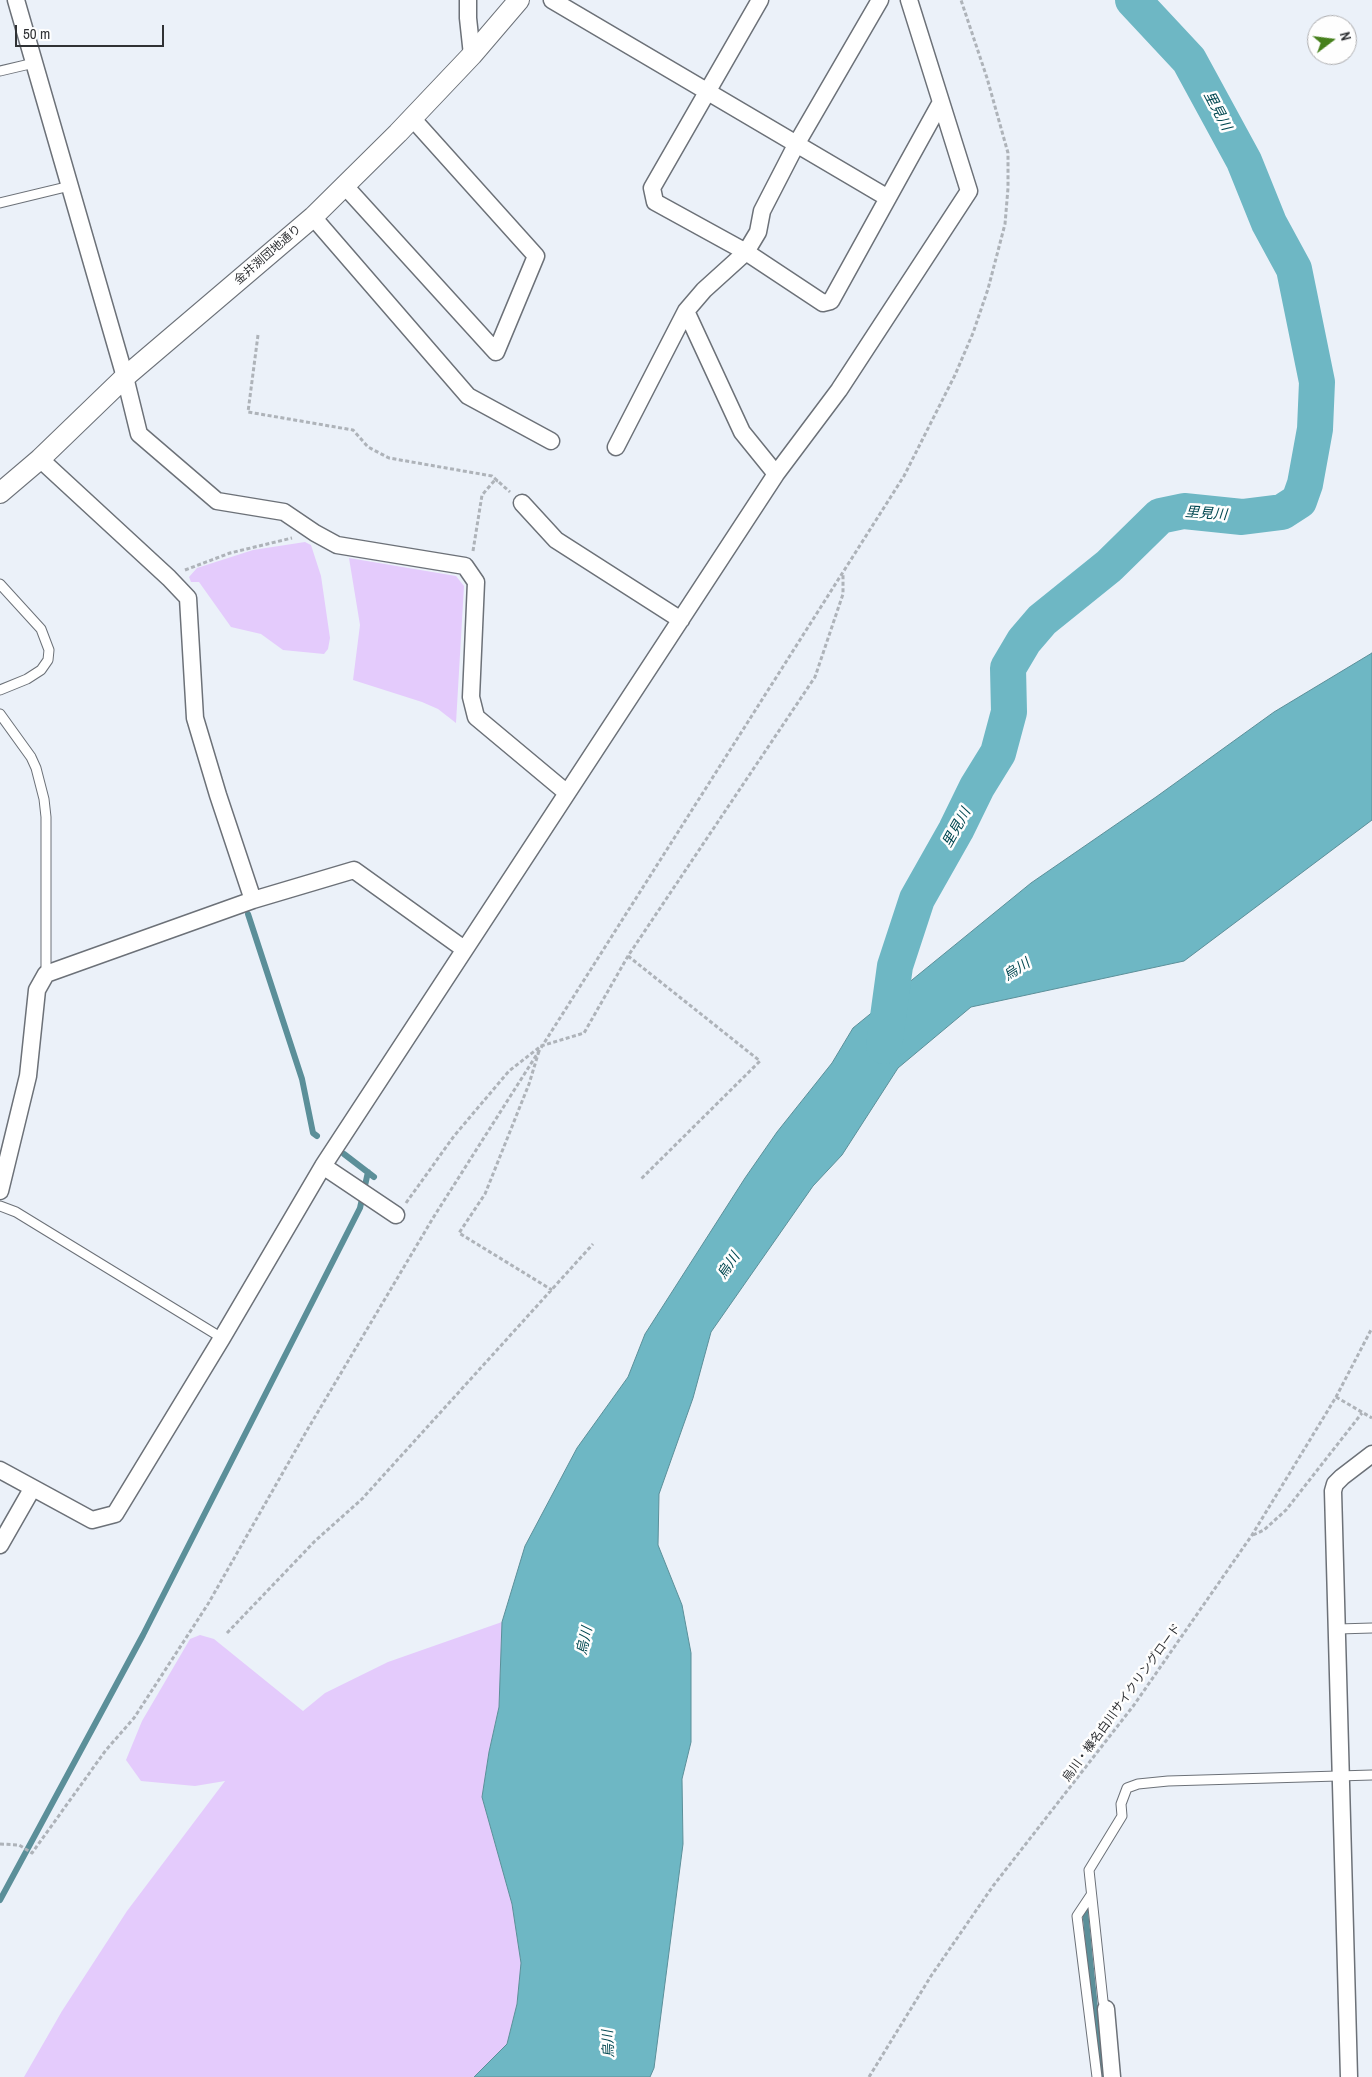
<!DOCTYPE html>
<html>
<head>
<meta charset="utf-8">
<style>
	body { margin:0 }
	#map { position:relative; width:1372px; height:2077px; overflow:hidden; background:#ebf1f9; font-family:"Archivo Narrow",sans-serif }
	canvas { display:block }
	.north { position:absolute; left:1307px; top:15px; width:50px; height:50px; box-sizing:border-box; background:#fefefe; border:1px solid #acacae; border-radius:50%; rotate:75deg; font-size:14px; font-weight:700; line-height:20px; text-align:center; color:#303235 }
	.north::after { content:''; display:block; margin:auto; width:18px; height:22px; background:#46801c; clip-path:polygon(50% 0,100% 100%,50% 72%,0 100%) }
	.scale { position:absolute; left:15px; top:25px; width:149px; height:22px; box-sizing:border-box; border:2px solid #303235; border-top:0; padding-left:6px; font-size:15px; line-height:18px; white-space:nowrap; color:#303235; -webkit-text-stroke:4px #fefefe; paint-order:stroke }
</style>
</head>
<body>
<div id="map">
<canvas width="1372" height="2077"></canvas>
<div class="north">N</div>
<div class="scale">50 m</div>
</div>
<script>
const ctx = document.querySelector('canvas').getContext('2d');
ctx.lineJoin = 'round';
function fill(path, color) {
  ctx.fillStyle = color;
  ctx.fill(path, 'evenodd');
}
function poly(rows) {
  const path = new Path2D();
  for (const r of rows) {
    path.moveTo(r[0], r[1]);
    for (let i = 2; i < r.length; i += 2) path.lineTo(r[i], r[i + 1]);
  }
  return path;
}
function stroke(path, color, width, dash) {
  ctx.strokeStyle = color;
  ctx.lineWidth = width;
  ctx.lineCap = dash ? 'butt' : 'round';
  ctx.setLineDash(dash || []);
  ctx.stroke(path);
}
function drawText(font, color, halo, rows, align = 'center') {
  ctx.font = font + ' "Archivo Narrow","Noto Sans JP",sans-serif';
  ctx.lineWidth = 5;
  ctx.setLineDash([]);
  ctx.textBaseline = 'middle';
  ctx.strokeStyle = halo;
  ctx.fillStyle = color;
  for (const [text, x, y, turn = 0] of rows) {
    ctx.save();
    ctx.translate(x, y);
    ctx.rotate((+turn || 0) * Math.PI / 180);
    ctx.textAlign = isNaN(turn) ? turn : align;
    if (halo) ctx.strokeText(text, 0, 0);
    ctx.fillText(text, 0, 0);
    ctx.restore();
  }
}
fill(poly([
	[305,542,311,545,321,576,330,638,328,649,324,654,283,650,261,634,231,627,199,582,191,582,189,577,197,568,253,550],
	[349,558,456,576,464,586,456,723,438,709,422,702,353,680,360,625],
	[502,1622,499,1707,489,1752,482,1797,512,1904,521,1963,517,2004,507,2044,474,2077,24,2077,62,2011,127,1911,225,1781,195,1786,141,1781,126,1760,142,1721,190,1639,200,1635,214,1639,303,1711,325,1693,388,1662]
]), '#e4cbfc');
const water = poly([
	[1372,653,1372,820,1184,961,971,1007,898,1068,842,1155,813,1186,711,1332,693,1398,659,1494,658,1545,682,1605,691,1653,691,1742,682,1779,683,1844,654,2068,650,2077,474,2077,507,2044,517,2004,521,1963,512,1904,482,1797,489,1752,499,1707,502,1622,525,1546,577,1448,628,1377,645,1334,745,1178,777,1132,832,1063,853,1028,1031,883,1156,797,1274,712,1372,653]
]);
fill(water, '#6eb7c4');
stroke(water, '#5b8f99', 1);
stroke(poly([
	[248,914,302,1079,313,1133,317,1136],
	[344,1154,374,1177],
	[0,1900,143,1635,360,1208,368,1172],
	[1085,1910,1102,2077]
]), '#5b8f99', 6);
stroke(poly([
	[884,1046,895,966,917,899,956,830,977,787,998,753,1009,712,1008,668,1024,641,1042,620,1109,566,1160,516,1184,511,1242,517,1282,512,1299,501,1305,484,1315,429,1317,382,1294,269,1269,223,1244,161,1189,60,1133,0]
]), '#6eb7c4', 36);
const service = poly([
	[0,71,34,63],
	[0,203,70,186],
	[0,584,41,629,49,650,48,660,41,670,27,679,0,690],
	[0,714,31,757,36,768,44,799,46,817,46,974],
	[0,1206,16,1212,222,1338],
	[1338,1629,1372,1628],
	[1091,1895,1077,1916,1097,2077],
	[1106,2009,1103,2001,1089,1870,1122,1816,1121,1804,1127,1788,1138,1784,1168,1781,1372,1775]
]);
const minor = poly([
	[16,0,125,377,139,434,217,501,284,512,315,533,337,545,465,566,476,582,471,697,476,717,567,793],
	[468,0,468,18,472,55],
	[552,0,888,198],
	[760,0,652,188,655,202,746,252,823,303,831,301,941,102],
	[344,185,496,352,536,256,412,118],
	[313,217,468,396,551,441],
	[686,311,742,432,776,474],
	[616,447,686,311,704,290,746,252,758,232,762,211,797,143,880,0],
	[40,459,169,578,188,598,195,718,218,795,253,900],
	[522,503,556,540,681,620],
	[323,1166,396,1215],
	[0,1191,28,1076,37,990,46,974,253,900,354,870,464,949],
	[0,1470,92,1520,115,1514,222,1338,323,1166,776,474,839,390,969,191,909,0],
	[0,1545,32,1489],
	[1106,2009,1112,2077],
	[1349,2077,1333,1491,1335,1484,1342,1477,1372,1454]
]);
const tertiary = poly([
	[0,493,40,459,125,377,313,217,398,133,472,55,519,0]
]);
stroke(service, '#6c7178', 11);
stroke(minor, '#6c7178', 19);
stroke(tertiary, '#6c7178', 22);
stroke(poly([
	[258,335,248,412,353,430,368,447,389,458,492,476,510,492],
	[473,551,482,495,495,480,498,481],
	[185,570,230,553,292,538],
	[628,956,760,1061,641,1179],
	[539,1051,529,1084,485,1194,459,1233,552,1290],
	[406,1203,454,1136,509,1071,541,1046,584,1033,628,956,815,677,843,594,843,575],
	[1336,1397,1372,1418],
	[1253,1535,1264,1530,1286,1510,1362,1413],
	[227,1633,315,1541,362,1499,593,1244],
	[0,1844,19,1845,32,1853,106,1750,134,1718,208,1604,306,1432,433,1218,904,476,955,375,973,333,988,289,1005,224,1008,188,1008,153,987,78,961,0],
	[869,2077,931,1976,993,1886,1134,1705,1252,1535,1336,1397,1372,1328]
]), '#aeb3b9', 3, [4, 2.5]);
stroke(service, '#fff', 9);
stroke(minor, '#fff', 16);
stroke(tertiary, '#fff', 20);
drawText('12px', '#303235', '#fefefe', [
	["金井渕団地通り",268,255,-41],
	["烏川・榛名白川サイクリングロード",1122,1703,-54]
]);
drawText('italic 14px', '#004750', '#fefefe', [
	["里見川",1217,111,62],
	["里見川",1206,514,4],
	["里見川",957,828,-61],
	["烏川",1017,970,-33],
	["烏川",729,1266,-56],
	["烏川",585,1641,-78],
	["烏川",609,2044,-93]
]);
</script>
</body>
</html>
